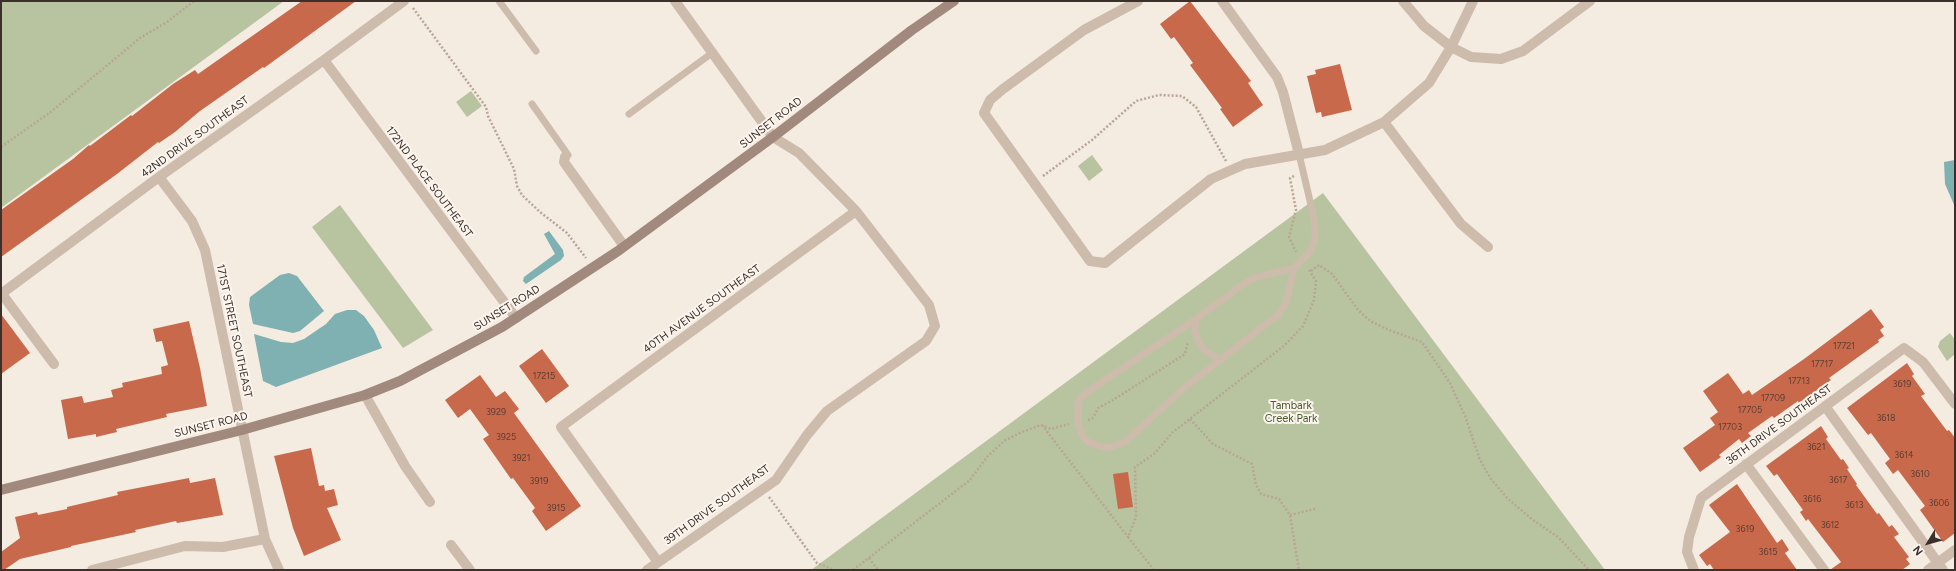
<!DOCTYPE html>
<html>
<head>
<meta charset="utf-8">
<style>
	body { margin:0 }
	#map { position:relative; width:1956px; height:571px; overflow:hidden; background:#f4ebe1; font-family:Figtree,sans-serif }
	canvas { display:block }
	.frame { position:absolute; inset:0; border:2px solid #3b302b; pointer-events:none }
	.north { position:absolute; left:1908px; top:523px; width:40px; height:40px; -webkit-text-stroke:3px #fbf5ee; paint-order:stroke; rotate:233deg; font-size:11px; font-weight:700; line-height:16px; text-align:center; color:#3b302b }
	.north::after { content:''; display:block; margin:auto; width:14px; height:18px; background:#3b302b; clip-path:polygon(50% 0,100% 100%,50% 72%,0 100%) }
</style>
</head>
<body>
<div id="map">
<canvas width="1956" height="571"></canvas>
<div class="frame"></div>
<div class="north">N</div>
</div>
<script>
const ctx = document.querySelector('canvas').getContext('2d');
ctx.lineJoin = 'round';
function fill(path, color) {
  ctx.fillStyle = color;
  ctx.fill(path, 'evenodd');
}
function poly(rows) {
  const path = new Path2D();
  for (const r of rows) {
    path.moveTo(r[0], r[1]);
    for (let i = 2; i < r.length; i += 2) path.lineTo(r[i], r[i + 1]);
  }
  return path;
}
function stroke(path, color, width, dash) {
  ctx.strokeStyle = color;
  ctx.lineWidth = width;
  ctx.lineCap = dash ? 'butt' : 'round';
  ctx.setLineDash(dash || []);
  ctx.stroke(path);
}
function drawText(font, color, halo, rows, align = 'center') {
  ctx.font = font + ' Figtree,sans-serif';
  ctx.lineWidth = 4;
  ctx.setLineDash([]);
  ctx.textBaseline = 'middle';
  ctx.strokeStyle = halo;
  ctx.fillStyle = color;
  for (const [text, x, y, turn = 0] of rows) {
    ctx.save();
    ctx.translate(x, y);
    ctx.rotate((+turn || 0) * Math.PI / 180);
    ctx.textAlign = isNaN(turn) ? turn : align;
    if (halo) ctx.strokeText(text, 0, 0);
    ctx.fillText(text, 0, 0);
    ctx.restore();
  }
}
fill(poly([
	[1,1,284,1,1,208],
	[471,91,482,106,467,117,456,102],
	[1092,155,1103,170,1089,181,1078,166],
	[1323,193,1605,570,811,570],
	[340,205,433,330,403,348,312,227],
	[1950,333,1955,340,1955,354,1947,361,1938,347,1940,341]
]), '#b8c4a0');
fill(poly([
	[1955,160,1955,207,1945,184,1944,162],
	[549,231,563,250,564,256,561,260,526,284,523,281,524,277,555,254,544,234],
	[289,273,297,276,324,311,300,331,293,333,253,324,249,305,250,297,280,275],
	[347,310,356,310,364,316,374,330,382,348,276,387,263,381,254,334,281,342,293,343,304,339,326,324,335,314]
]), '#7fb0b2');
fill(poly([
	[302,1,356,1,264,68,263,67,200,111,175,132,159,143,158,142,117,174,1,257,1,210,73,159,89,145,90,146,131,115,132,116,173,84,195,70,198,74],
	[1190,1,1251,81,1248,83,1263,105,1233,127,1220,109,1222,108,1190,65,1193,63,1174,37,1171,39,1160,24],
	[1340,64,1352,110,1322,117,1321,112,1316,113,1307,76,1316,74,1315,70],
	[1871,309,1884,327,1880,330,1884,336,1878,340,1879,342,1829,378,1831,380,1799,403,1798,401,1774,418,1772,416,1748,433,1751,436,1742,443,1739,439,1719,455,1721,457,1700,472,1683,448,1715,425,1710,418,1718,412,1703,391,1728,373,1743,394,1749,390,1752,395,1804,359],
	[1,314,30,353,1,374],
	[189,321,200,368,207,406,166,414,167,417,116,429,117,432,96,437,96,434,68,439,61,400,82,396,84,403,113,397,111,390,123,387,122,383,162,374,161,367,168,365,162,341,156,342,153,329],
	[542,349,569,386,546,403,519,366],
	[1907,363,1914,374,1912,376,1925,394,1921,396,1947,431,1949,430,1955,438,1955,533,1943,542,1920,510,1925,506,1898,470,1893,474,1885,463,1890,459,1871,433,1868,435,1847,408],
	[480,375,496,397,505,391,519,409,514,413,581,506,546,531,532,511,535,508,513,478,511,479,483,439,489,435,470,409,458,418,445,400],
	[1821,426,1828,437,1826,439,1841,460,1843,459,1849,468,1847,469,1857,484,1856,485,1877,514,1879,513,1889,527,1892,525,1899,534,1894,537,1909,557,1906,559,1910,564,1902,570,1830,570,1841,562,1808,519,1806,521,1800,512,1803,510,1777,474,1774,476,1766,466],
	[311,448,319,486,324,485,325,491,334,489,338,505,327,508,341,540,304,556,293,528,274,456],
	[1128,472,1133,507,1118,509,1113,474],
	[189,478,190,483,215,478,223,515,177,523,176,521,135,530,136,532,71,546,71,547,20,559,4,570,1,570,1,552,20,538,15,517,37,512,38,515,67,509,67,507,118,495,117,492],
	[1737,484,1777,543,1782,539,1789,550,1785,553,1797,570,1714,570,1710,564,1707,566,1699,555,1730,532,1709,505]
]), '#c8694b');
stroke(poly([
	[413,8,486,107,488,116,514,169,517,186,522,195,540,212,567,233,586,258],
	[1,147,52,111,140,38,167,22,194,1],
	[1043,176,1092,140,1136,101,1159,95,1182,96,1196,107,1226,161],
	[1294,176,1290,178,1296,210,1289,237,1296,252],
	[1311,271,1319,265,1332,274,1358,310,1370,321,1389,330,1422,342,1450,383,1465,416,1480,460,1491,479,1507,498,1533,520,1558,537,1589,570],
	[1190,419,1213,444,1252,464,1256,485,1261,494,1279,499,1290,515,1299,570],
	[1088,420,1093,418,1098,408,1113,400,1185,354,1188,342],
	[1042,425,1128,537],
	[769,497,817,563,834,570],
	[1290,515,1315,509],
	[869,558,878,570],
	[853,570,970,480,987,457,1004,441,1022,432,1041,425,1051,429,1069,424],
	[1154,570,1128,537,1136,517,1135,467,1154,454,1173,432,1285,345,1303,326,1314,300,1316,281,1308,268]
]), '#b9a596', 2.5, [2, 2]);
stroke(poly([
	[499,1,536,51],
	[532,104,568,155,565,157],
	[629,114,712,53],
	[1294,268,1286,304,1278,315,1184,388,1125,442,1107,448,1088,442,1082,435,1078,422,1078,407,1080,399,1087,392,1196,319,1242,285,1254,278,1294,268,1311,251,1315,238,1314,218,1299,154],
	[1196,319,1195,332,1199,342,1205,351,1221,360]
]), '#cdbbac', 7);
stroke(poly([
	[1138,1,1084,30,1003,89,990,100,984,113,1090,261,1105,263,1211,179,1245,164,1325,150,1384,122,1429,83,1451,47,1473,1],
	[1222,1,1277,77,1283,92,1299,154],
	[1403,1,1424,26,1451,47,1471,57,1501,59,1523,51,1590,1],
	[324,60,516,318],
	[1384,122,1461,224,1488,247],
	[565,157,564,162,624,246],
	[159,177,192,221,205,250,265,539,279,570],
	[1,294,159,177,324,60,404,1],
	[2,294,54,364],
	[365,395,405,466,430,502],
	[1825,406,1943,570],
	[1746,464,1824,570],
	[451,545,470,570],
	[658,562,561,427,856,211],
	[92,570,185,546,223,547,265,539],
	[647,570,776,480,807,435,827,411,926,341,935,326,929,305,856,211,799,153,773,137,675,1],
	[1694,570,1687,552,1689,537,1701,498,1904,348,1923,362,1955,404],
	[1928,570,1955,550]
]), '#cdbbac', 10);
stroke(poly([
	[1,490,242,430,365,395,400,381,502,327,618,251,773,137,912,30,954,1]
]), '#a18a7d', 10);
drawText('9px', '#5e3e33', null, [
	["17721",1844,346],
	["17717",1822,364],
	["17215",544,376],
	["17713",1799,381],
	["3619",1902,384],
	["17709",1773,398],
	["17705",1750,410],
	["3929",496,412],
	["3618",1886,418],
	["17703",1730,427],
	["3925",506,437],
	["3621",1816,447],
	["3614",1904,455],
	["3921",521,458],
	["3610",1920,474],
	["3617",1838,480],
	["3919",539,481],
	["3616",1812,499],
	["3606",1939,503],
	["3613",1854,505],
	["3915",556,508],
	["3612",1830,525],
	["3619",1745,529],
	["3615",1768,552]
]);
drawText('11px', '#3b302b', '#fbf5ee', [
	["SUNSET ROAD",771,123,-38],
	["42ND DRIVE SOUTHEAST",195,137,-36],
	["172ND PLACE SOUTHEAST",429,182,53],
	["SUNSET ROAD",507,308,-32],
	["40TH AVENUE SOUTHEAST",702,309,-36],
	["171ST STREET SOUTHEAST",234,331,78],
	["SUNSET ROAD",211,425,-14],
	["36TH DRIVE SOUTHEAST",1779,425,-36],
	["39TH DRIVE SOUTHEAST",717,505,-36]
]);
drawText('11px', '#4a5a2e', '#fbf5ee', [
	["Tambark",1291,406],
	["Creek Park",1291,419]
]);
</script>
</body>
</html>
